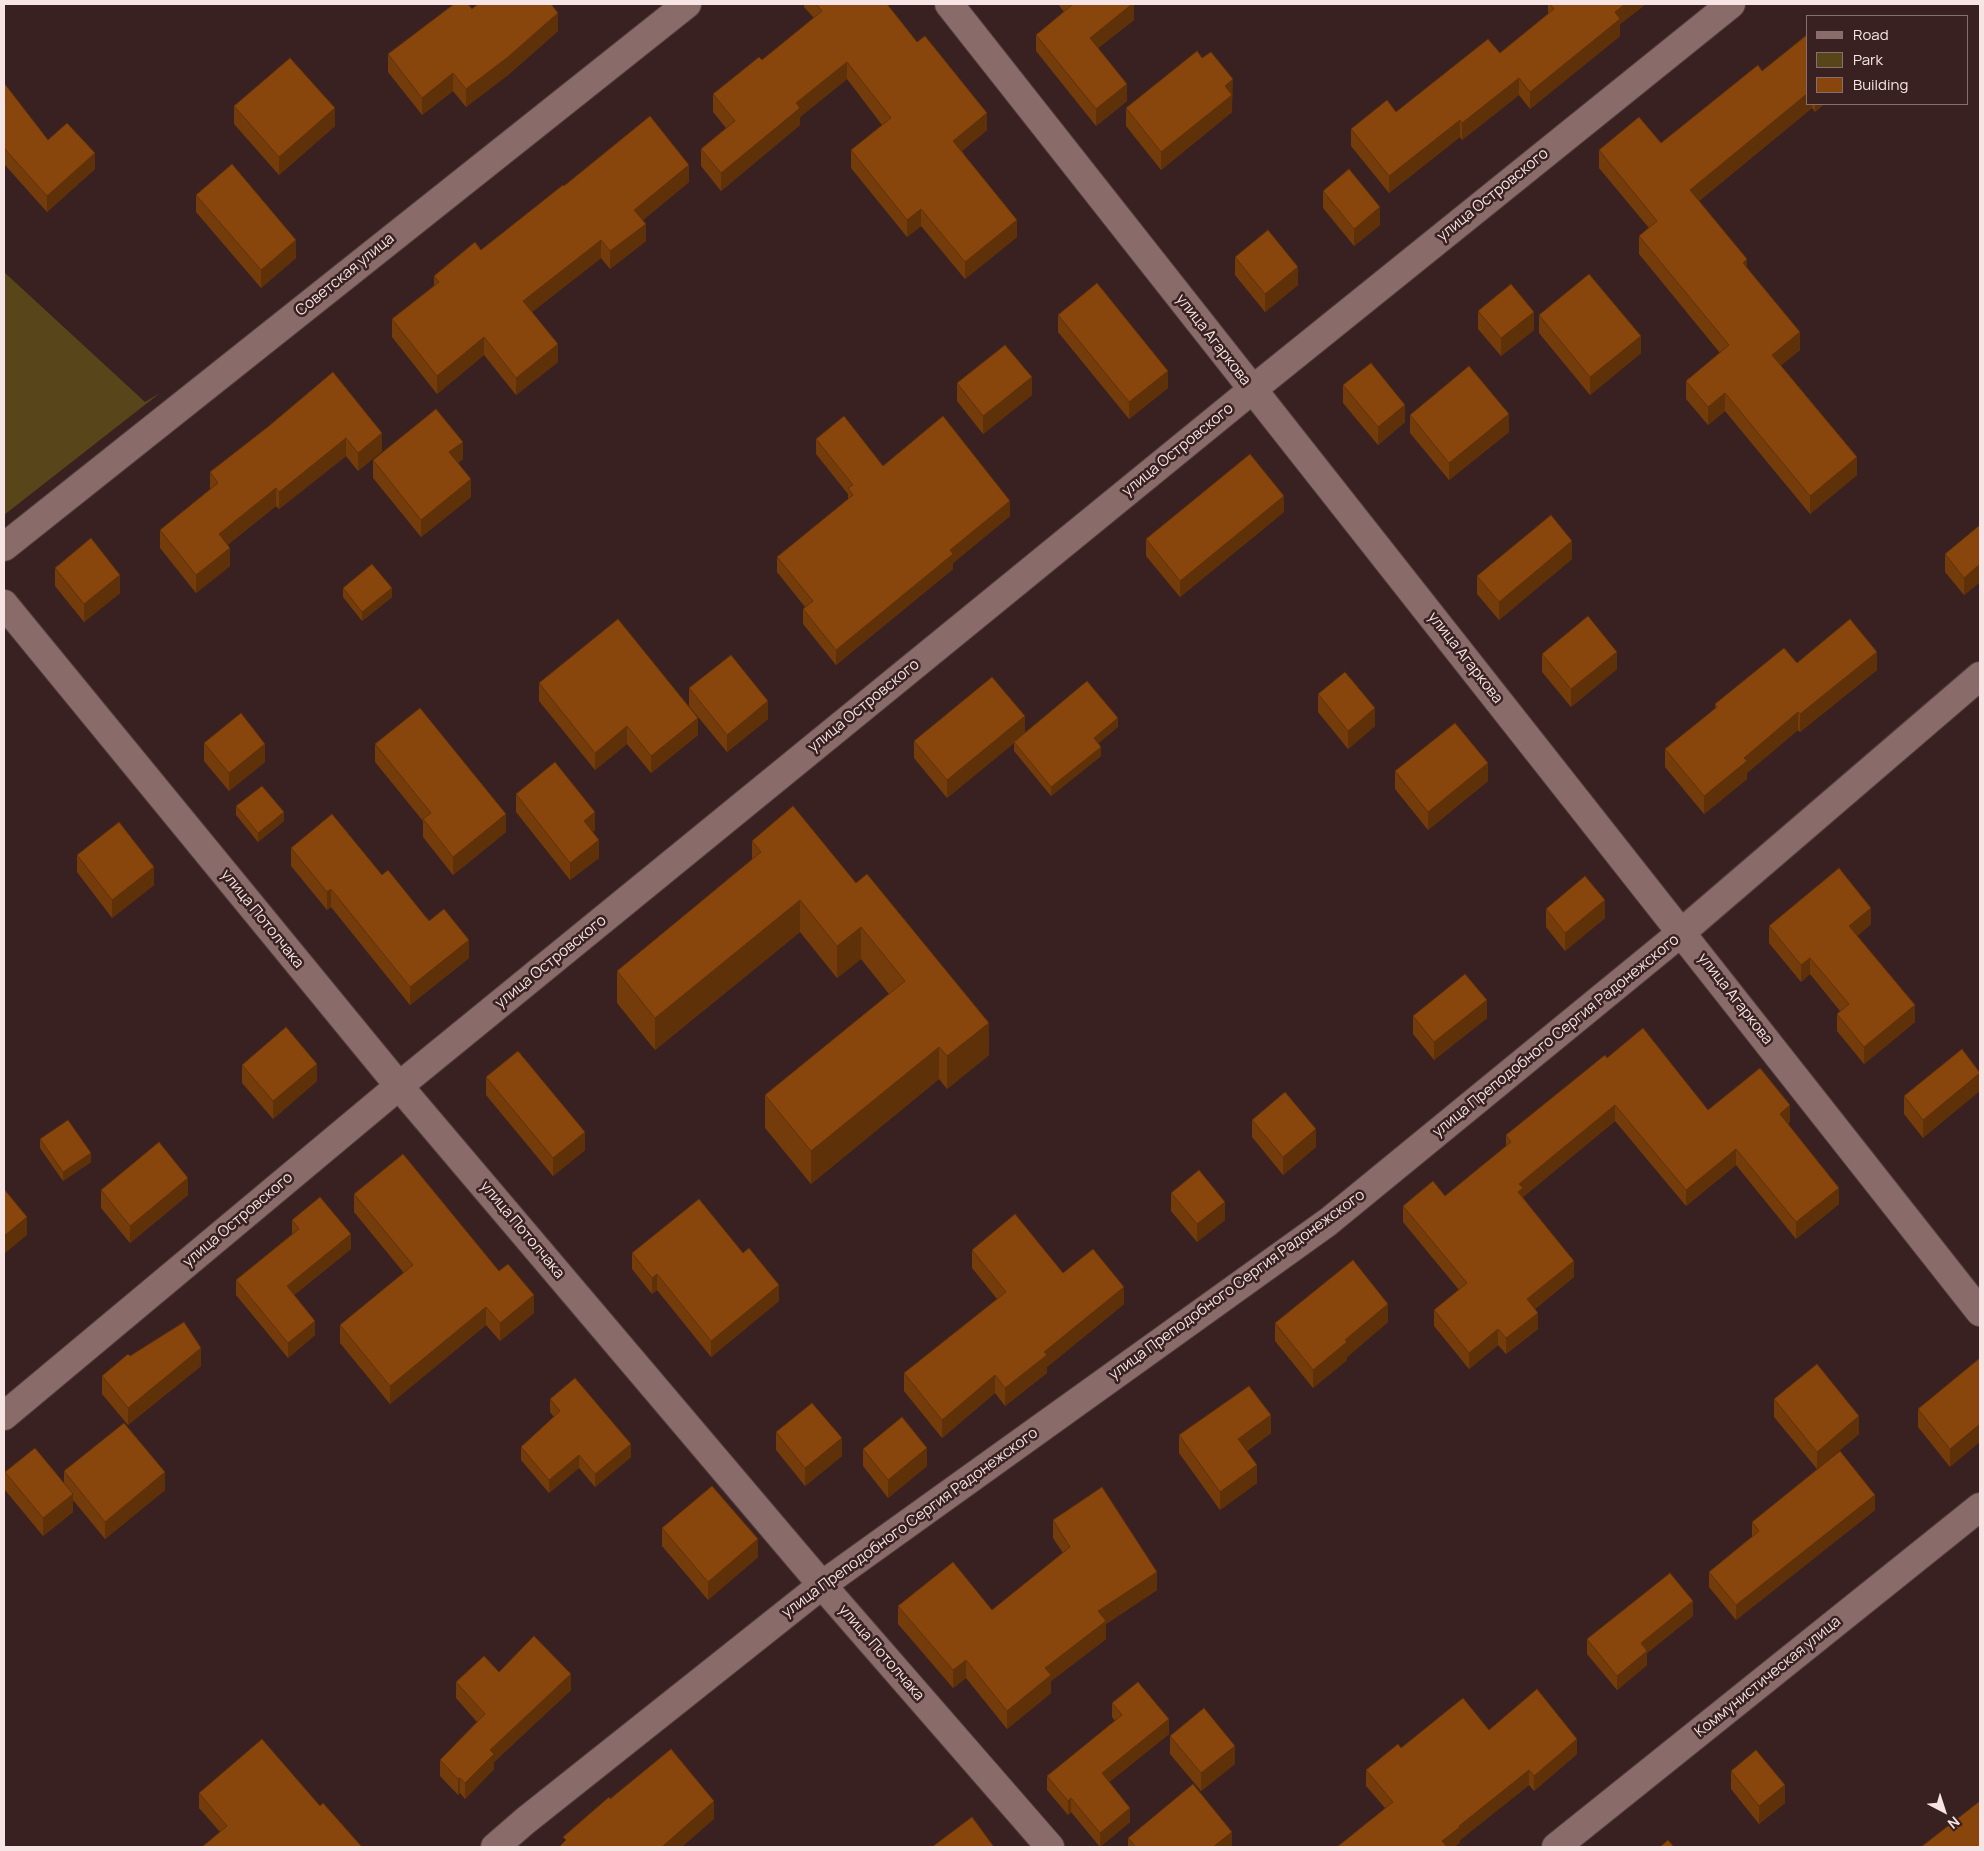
<!DOCTYPE html>
<html>
<head>
<meta charset="utf-8">
<style>
	body { margin:0 }
	#map { position:relative; width:1984px; height:1851px; overflow:hidden; background:#392121; font-family:Manrope,sans-serif }
	canvas { display:block }
	.frame { position:absolute; inset:0; border:5px solid #f6e5e4; pointer-events:none }
	.legend { position:absolute; left:1806px; top:15px; width:162px; height:90px; box-sizing:border-box; background:#392121; border:1px solid #856f6f; margin:0; padding:6px 9px; list-style:none; font-size:15px; color:#f6e5e4 }
	.legend li { display:flex; align-items:center; gap:10px; height:25px }
	.legend b { width:25px; border:1px solid #856f6f }
	.north { position:absolute; left:1919px; top:1786px; width:50px; height:50px; -webkit-text-stroke:4px #392121; paint-order:stroke; rotate:140deg; font-size:14px; font-weight:700; line-height:20px; text-align:center; color:#f6e5e4 }
	.north::after { content:''; display:block; margin:auto; width:18px; height:22px; background:#f6e5e4; clip-path:polygon(50% 0,100% 100%,50% 72%,0 100%) }
</style>
</head>
<body>
<div id="map">
<canvas width="1984" height="1851"></canvas>
<div class="frame"></div>
<ul class="legend">
<li><b style="height:6px;background:#896c6a"></b>Road</li>
<li><b style="height:14px;background:#58461a"></b>Park</li>
<li><b style="height:14px;background:#88460d"></b>Building</li>
</ul>
<div class="north">N</div>
</div>
<script>
const ctx = document.querySelector('canvas').getContext('2d');
ctx.lineJoin = 'round';
function fill(path, color) {
  ctx.fillStyle = color;
  ctx.fill(path, 'evenodd');
}
function poly(rows) {
  const path = new Path2D();
  for (const r of rows) {
    path.moveTo(r[0], r[1]);
    for (let i = 2; i < r.length; i += 2) path.lineTo(r[i], r[i + 1]);
  }
  return path;
}
function stroke(path, color, width, dash) {
  ctx.strokeStyle = color;
  ctx.lineWidth = width;
  ctx.lineCap = dash ? 'butt' : 'round';
  ctx.setLineDash(dash || []);
  ctx.stroke(path);
}
function drawText(font, color, halo, rows, align = 'center') {
  ctx.font = font + ' Manrope,sans-serif';
  ctx.lineWidth = 5;
  ctx.setLineDash([]);
  ctx.textBaseline = 'middle';
  ctx.strokeStyle = halo;
  ctx.fillStyle = color;
  for (const [text, x, y, turn = 0] of rows) {
    ctx.save();
    ctx.translate(x, y);
    ctx.rotate((+turn || 0) * Math.PI / 180);
    ctx.textAlign = isNaN(turn) ? turn : align;
    if (halo) ctx.strokeText(text, 0, 0);
    ctx.fillText(text, 0, 0);
    ctx.restore();
  }
}
fill(poly([
	[4,272,145,402,160,393,4,515]
]), '#58461a');
const minor = poly([
	[949,4,1980,1312],
	[4,547,687,4],
	[4,604,399,1086,822,1585,1050,1847],
	[4,1416,399,1086,1252,390,1731,4],
	[495,1847,525,1821,822,1585,1328,1222,1682,932,1980,676],
	[1556,1847,1980,1507]
]);
stroke(minor, '#533f3e', 30);
stroke(minor, '#896c6a', 28);
fill(poly([
	[804,4,887,4,987,130,962,151,1017,237,965,279,921,226,907,237,851,168,851,150,882,125,847,79,800,117,800,125,721,191,701,166,701,149,726,128,713,112,713,94,762,60,814,18,804,7],
	[1058,4,1134,4,1134,20,1098,48,1127,101,1096,126,1036,51,1036,35,1064,12],
	[1548,4,1646,4,1620,24,1620,36,1530,109,1519,95,1462,140,1460,137,1389,193,1351,146,1351,129,1396,112,1500,53,1548,14],
	[472,9,558,31,508,75,466,107,453,91,422,115,388,72,388,54],
	[1762,71,1808,104,1824,104,1815,112,1812,108,1699,201,1747,267,1800,350,1781,365,1857,475,1810,514,1725,411,1708,425,1686,399,1686,381,1720,353,1639,254,1639,236,1649,228,1599,168,1599,150,1661,143],
	[4,83,48,140,95,169,47,212,4,164],
	[1233,97,1232,98,1232,112,1161,170,1126,126,1126,108],
	[234,106,335,126,279,175,234,124],
	[689,182,643,220,646,241,610,269,601,258,532,312,558,362,516,395,484,355,437,394,392,337,392,319,434,286,434,276,481,250,564,186],
	[1323,191,1380,225,1354,246,1323,208],
	[196,195,296,258,261,288,196,212],
	[1235,257,1298,285,1265,312,1235,275],
	[1478,311,1534,330,1501,356,1478,329],
	[1058,315,1168,388,1129,419,1058,332],
	[1539,315,1641,353,1590,395,1539,333],
	[333,372,382,451,358,471,346,456,279,509,276,506,227,545,230,566,196,593,160,548,160,530,210,490,210,472,269,426],
	[957,383,1032,395,983,434,957,401],
	[1343,385,1405,422,1378,445,1343,403],
	[1410,415,1509,432,1449,480,1410,433],
	[816,439,1010,516,953,563,953,569,836,665,803,624,803,609,805,607,777,572,777,557,848,500,848,494,816,454],
	[463,459,458,463,471,497,421,537,373,478,373,460],
	[1284,512,1180,597,1146,556,1146,539],
	[1980,525,1980,582,1964,595,1945,572,1945,554],
	[1572,559,1499,620,1477,594,1477,576],
	[55,568,120,593,84,622,55,586],
	[343,588,392,597,362,621,343,597],
	[1542,654,1617,669,1571,707,1542,672],
	[1797,663,1877,670,1800,732,1798,730,1747,773,1747,779,1704,814,1665,767,1665,749,1715,709,1715,704],
	[539,683,698,735,651,773,627,744,595,770,539,701],
	[689,688,768,719,727,752,689,706],
	[1318,694,1375,726,1348,749,1318,712],
	[1118,727,1098,743,1101,756,1051,796,1014,751,1014,743,947,798,914,758,914,741,1025,733],
	[204,743,265,762,229,791,204,761],
	[375,744,506,832,453,875,423,837,423,821,375,762],
	[1395,771,1488,781,1428,830,1395,789],
	[516,794,595,830,592,832,599,858,570,880,516,812],
	[236,806,284,821,258,842,236,815],
	[793,806,989,1055,947,1089,939,1079,811,1184,765,1128,765,1095,889,994,861,959,837,978,800,932,655,1050,617,1003,617,971,752,860,752,841],
	[291,848,382,875,469,958,410,1005,331,907,327,910,291,866],
	[77,855,154,885,112,918,77,872],
	[1546,909,1605,918,1565,951,1546,927],
	[1871,924,1857,936,1915,1022,1864,1064,1837,1031,1837,1014,1840,1011,1810,974,1801,982,1769,943,1769,926],
	[1413,1016,1487,1018,1434,1060,1413,1034],
	[1962,1049,1923,1138,1904,1114,1904,1096],
	[1607,1058,1708,1110,1790,1121,1788,1124,1839,1204,1796,1239,1736,1165,1686,1206,1615,1121,1523,1197,1574,1277,1535,1309,1538,1329,1506,1354,1498,1345,1469,1369,1434,1326,1434,1310,1459,1290,1403,1222,1403,1206,1445,1196,1506,1146,1506,1135],
	[242,1065,317,1081,273,1119,242,1083],
	[486,1077,585,1150,553,1176,486,1095],
	[1252,1120,1316,1147,1283,1175,1252,1137],
	[40,1139,91,1162,63,1181,40,1148],
	[101,1190,188,1195,130,1243,101,1208],
	[1171,1193,1225,1220,1197,1242,1171,1211],
	[354,1194,534,1313,500,1341,486,1325,390,1404,340,1343,340,1325,404,1273,354,1212],
	[292,1220,351,1249,294,1295,315,1335,288,1358,236,1295,236,1280,292,1234],
	[972,1250,1063,1273,1124,1304,1047,1367,1047,1373,1005,1406,995,1393,942,1438,904,1391,904,1373,997,1299,972,1268],
	[632,1253,779,1301,711,1357,657,1290,652,1294,632,1269],
	[1388,1322,1347,1357,1347,1360,1313,1388,1275,1341,1275,1323],
	[130,1356,201,1366,128,1425,102,1394,102,1376],
	[1980,1358,1950,1467,1918,1427,1918,1409],
	[550,1399,631,1457,595,1487,579,1468,549,1493,521,1460,521,1447,554,1417,550,1412],
	[1774,1399,1859,1434,1817,1469,1774,1417],
	[776,1432,842,1456,805,1486,776,1450],
	[1271,1433,1247,1451,1257,1483,1220,1510,1179,1453,1179,1435],
	[863,1449,927,1466,888,1498,863,1466],
	[64,1471,165,1490,105,1539,73,1500,73,1512,43,1536,5,1490,5,1472,64,1484],
	[1875,1510,1736,1620,1709,1587,1709,1572,1752,1537,1752,1522],
	[1053,1520,1157,1590,1106,1624,1106,1639,1051,1681,1051,1693,1007,1729,966,1678,953,1688,898,1624,898,1606,992,1610,1063,1553,1053,1538],
	[662,1528,758,1557,708,1600,662,1546],
	[1693,1616,1647,1653,1647,1665,1617,1690,1587,1654,1587,1639],
	[499,1672,571,1690,494,1762,494,1769,465,1799,460,1793,458,1795,440,1776,440,1760,477,1722,456,1698,456,1682],
	[1112,1703,1169,1734,1109,1782,1130,1822,1100,1847,1071,1812,1068,1815,1047,1790,1047,1776,1115,1721,1112,1717],
	[1489,1730,1577,1754,1534,1791,1529,1785,1460,1840,1460,1843,1385,1808,1366,1786,1366,1770,1401,1748],
	[1170,1736,1235,1764,1201,1791,1170,1754],
	[1731,1771,1785,1803,1759,1824,1731,1789],
	[199,1793,320,1806,220,1832,199,1808],
	[1128,1838,1232,1847,1128,1847]
]), '#753c0b');
fill(poly([
	[1132,4,1134,4,1134,20,1090,54,1090,38],
	[1625,4,1646,4,1620,24,1620,36,1530,109,1530,92,1615,12],
	[558,13,558,31,508,75,466,107,466,89],
	[847,62,847,79,800,117,800,125,721,191,721,173,796,103],
	[453,73,453,91,422,115,422,98],
	[1519,78,1519,95,1462,140,1462,123],
	[1233,79,1232,112,1161,170,1161,152,1225,86],
	[1127,84,1127,101,1096,126,1096,109],
	[1808,93,1808,104,1812,104,1812,108,1690,208,1690,190],
	[1815,104,1824,104,1815,112],
	[335,108,335,126,279,175,279,157],
	[987,113,987,130,953,158,953,141],
	[1460,120,1460,137,1389,193,1389,176],
	[95,153,95,169,47,212,47,196],
	[689,165,689,182,634,227,634,210],
	[1380,207,1380,225,1354,246,1354,229],
	[921,209,921,226,907,237,907,220],
	[1017,220,1017,237,965,279,965,262],
	[646,224,646,241,610,269,610,251],
	[296,240,296,258,261,288,261,270],
	[601,240,601,258,523,319,523,301],
	[1747,259,1747,277,1743,263],
	[1298,267,1298,285,1265,312,1265,294],
	[1534,312,1534,330,1501,356,1501,338],
	[1800,332,1800,350,1772,373,1772,355],
	[1641,336,1641,353,1590,395,1590,377],
	[484,337,484,355,437,394,437,376],
	[558,344,558,362,516,395,516,378],
	[1168,371,1168,388,1129,419,1129,402],
	[1032,377,1032,395,983,434,983,416],
	[1725,393,1725,411,1708,425,1708,407],
	[1405,405,1405,422,1378,445,1378,427],
	[1509,414,1509,432,1449,480,1449,463],
	[382,433,382,451,358,471,358,453],
	[346,438,346,456,279,509,279,492],
	[463,442,463,459,449,470,449,452],
	[1857,457,1857,475,1810,514,1810,496],
	[471,479,471,497,421,537,421,520],
	[276,488,276,506,219,552,219,534],
	[1284,496,1284,512,1180,597,1180,581],
	[1010,501,1010,516,953,563,953,569,836,665,836,650,950,550],
	[1572,541,1572,559,1499,620,1499,602],
	[230,548,230,566,196,593,196,575],
	[1980,564,1980,582,1964,595,1964,578],
	[120,575,120,593,84,622,84,604],
	[392,588,392,597,362,621,362,612],
	[1617,652,1617,669,1571,707,1571,689],
	[1877,652,1877,670,1800,732,1800,714],
	[768,701,768,719,727,752,727,735],
	[1375,708,1375,726,1348,749,1348,731],
	[1798,712,1798,730,1747,773,1747,779,1704,814,1704,796,1744,758],
	[1025,716,1025,734,947,798,947,780],
	[698,718,698,735,651,773,651,756],
	[1118,718,1118,727,1094,747,1094,738],
	[627,726,627,744,595,770,595,753],
	[265,744,265,762,229,791,229,773],
	[1101,747,1101,756,1051,796,1051,787],
	[1488,763,1488,781,1428,830,1428,812],
	[284,812,284,821,258,842,258,833],
	[595,812,595,830,584,839,584,821],
	[506,814,506,832,453,875,453,857],
	[599,840,599,858,570,880,570,863],
	[154,867,154,885,112,918,112,900],
	[331,889,331,907,327,910,327,892],
	[800,900,800,932,655,1050,655,1018],
	[1605,900,1605,918,1565,951,1565,933],
	[1871,908,1871,924,1849,943,1849,926],
	[861,927,861,959,837,978,837,946],
	[469,940,469,958,410,1005,410,987],
	[1810,958,1810,974,1801,982,1801,965],
	[1487,1000,1487,1018,1434,1060,1434,1042],
	[1915,1005,1915,1022,1864,1064,1864,1047],
	[989,1023,989,1055,947,1089,947,1056],
	[939,1047,939,1079,811,1184,811,1151],
	[317,1064,317,1081,273,1119,273,1101],
	[1980,1073,1980,1091,1923,1138,1923,1120],
	[1615,1105,1615,1121,1523,1197,1518,1192,1519,1184],
	[1790,1105,1790,1121,1780,1130,1780,1114],
	[1316,1129,1316,1147,1283,1175,1283,1157],
	[585,1132,585,1150,553,1176,553,1158],
	[1736,1149,1736,1165,1686,1206,1686,1190],
	[91,1153,91,1162,63,1181,63,1172],
	[188,1178,188,1195,130,1243,130,1226],
	[1839,1188,1839,1204,1796,1239,1796,1222],
	[1225,1202,1225,1220,1197,1242,1197,1224],
	[27,1217,27,1235,4,1254,4,1236],
	[351,1234,351,1249,287,1301,287,1286],
	[1574,1261,1574,1277,1527,1315,1527,1299],
	[657,1274,657,1290,652,1294,652,1278],
	[779,1285,779,1301,711,1357,711,1341],
	[1124,1287,1124,1304,1047,1367,1047,1373,1005,1406,1005,1388,1044,1352],
	[534,1295,534,1313,500,1341,500,1323],
	[1388,1304,1388,1322,1347,1357,1347,1360,1313,1388,1313,1370,1345,1340],
	[486,1307,486,1325,390,1404,390,1386],
	[1538,1313,1538,1329,1506,1354,1506,1338],
	[315,1321,315,1335,288,1358,288,1343],
	[1498,1329,1498,1345,1469,1369,1469,1353],
	[201,1348,201,1366,128,1425,128,1408],
	[995,1375,995,1393,942,1438,942,1420],
	[1271,1415,1271,1433,1238,1457,1238,1439],
	[1859,1416,1859,1434,1817,1469,1817,1452],
	[1980,1424,1980,1442,1950,1467,1950,1449],
	[842,1438,842,1456,805,1486,805,1468],
	[631,1444,631,1457,595,1487,595,1474],
	[927,1448,927,1466,888,1498,888,1480],
	[579,1455,579,1468,549,1493,549,1480],
	[1257,1465,1257,1483,1220,1510,1220,1492],
	[165,1472,165,1490,105,1539,105,1522],
	[73,1494,73,1512,43,1536,43,1518],
	[1875,1495,1875,1510,1736,1620,1736,1605],
	[758,1539,758,1557,708,1600,708,1582],
	[1157,1572,1157,1590,1106,1624,1106,1639,1051,1681,1051,1693,1007,1729,1007,1711,1045,1668,1098,1611],
	[1693,1601,1693,1616,1647,1653,1647,1665,1617,1690,1617,1676,1641,1643],
	[966,1660,966,1678,953,1688,953,1670],
	[571,1674,571,1690,494,1762,494,1769,465,1799,465,1783,490,1750],
	[1169,1719,1169,1734,1102,1788,1102,1773],
	[1577,1739,1577,1754,1534,1791,1534,1776],
	[1235,1746,1235,1764,1201,1791,1201,1773],
	[1529,1770,1529,1785,1460,1840,1460,1843,1454,1847,1442,1847,1442,1841,1459,1826],
	[460,1778,460,1793,458,1795,458,1779],
	[1785,1785,1785,1803,1759,1824,1759,1806],
	[1071,1798,1071,1812,1068,1815,1068,1801],
	[714,1801,714,1819,682,1847,662,1847],
	[1130,1808,1130,1822,1100,1847,1100,1833],
	[1232,1832,1232,1847,1213,1847]
]), '#5f3109');
const building = poly([
	[454,4,468,4,472,9,478,4,551,4,558,13,508,57,466,89,453,73,422,98,388,54,454,4],
	[816,4,887,4,917,42,925,36,987,113,953,141,1017,220,965,262,921,209,907,220,851,150,891,118,847,62,796,103,800,108,721,173,701,149,735,121,713,94,759,57,762,60,822,11,816,4],
	[1071,4,1132,4,1090,38,1127,84,1096,109,1036,35,1072,5,1071,4],
	[1550,4,1625,4,1615,12,1620,19,1530,92,1519,78,1462,123,1460,120,1389,176,1351,129,1387,100,1396,112,1488,39,1500,53,1554,9,1550,4],
	[1808,34,1808,93,1690,190,1747,259,1743,263,1800,332,1772,355,1857,457,1810,496,1725,393,1708,407,1686,381,1729,345,1639,236,1657,221,1599,150,1639,117,1661,143,1758,65,1762,71,1808,34],
	[1197,51,1202,58,1211,52,1233,79,1225,86,1232,95,1161,152,1126,108,1197,51],
	[290,58,335,108,279,157,234,106,290,58],
	[4,83,48,140,67,123,95,153,47,196,4,148,4,83],
	[650,116,689,165,634,210,646,224,610,251,601,240,523,301,558,344,516,378,484,337,437,376,392,319,439,282,434,276,475,242,481,250,563,185,564,186,650,116],
	[232,164,296,240,261,270,196,195,232,164],
	[1349,169,1380,207,1354,229,1323,191,1349,169],
	[1268,230,1298,267,1265,294,1235,257,1268,230],
	[1589,274,1641,336,1590,377,1539,315,1589,274],
	[1097,283,1168,371,1129,402,1058,315,1097,283],
	[1511,284,1534,312,1501,338,1478,311,1511,284],
	[1005,345,1032,377,983,416,957,383,1005,345],
	[1371,363,1405,405,1378,427,1343,385,1371,363],
	[1469,366,1509,414,1449,463,1410,415,1469,366],
	[333,372,382,433,358,453,346,438,279,492,276,488,219,534,230,548,196,575,160,530,218,483,210,472,269,426,333,372],
	[436,409,463,442,449,452,471,479,421,520,373,460,436,409],
	[844,416,883,466,943,416,1010,501,950,550,953,554,836,650,803,609,813,601,777,557,853,495,848,488,853,485,816,439,844,416],
	[1250,454,1284,496,1180,581,1146,539,1250,454],
	[1551,515,1572,541,1499,602,1477,576,1551,515],
	[1980,525,1980,564,1964,578,1945,554,1980,525],
	[91,538,120,575,84,604,55,568,91,538],
	[372,564,392,588,362,612,343,588,372,564],
	[1588,616,1617,652,1571,689,1542,654,1588,616],
	[618,619,698,718,651,756,627,726,595,753,539,683,618,619],
	[1850,619,1877,652,1800,714,1798,712,1744,758,1747,761,1704,796,1665,749,1717,707,1715,704,1784,648,1797,663,1850,619],
	[731,655,768,701,727,735,689,688,731,655],
	[1345,672,1375,708,1348,731,1318,694,1345,672],
	[992,677,1025,716,947,780,914,741,992,677],
	[1087,681,1118,718,1094,738,1101,747,1051,787,1014,742,1087,681],
	[420,708,506,814,453,857,423,819,431,813,375,744,420,708],
	[241,713,265,744,229,773,204,743,241,713],
	[1455,723,1488,763,1428,812,1395,771,1455,723],
	[555,762,595,812,584,821,599,840,570,863,516,794,555,762],
	[262,786,284,812,258,833,236,806,262,786],
	[793,806,856,883,867,874,989,1023,947,1056,939,1047,811,1151,765,1095,905,981,861,927,837,946,800,900,655,1018,617,971,761,852,752,841,793,806],
	[332,814,382,875,388,870,429,921,444,909,469,940,410,987,331,889,327,892,291,848,332,814],
	[119,822,154,867,112,900,77,855,119,822],
	[1839,868,1871,908,1849,926,1915,1005,1864,1047,1837,1014,1849,1004,1810,958,1801,965,1769,926,1839,868],
	[1585,876,1605,900,1565,933,1546,909,1585,876],
	[1465,974,1487,1000,1434,1042,1413,1016,1465,974],
	[286,1027,317,1064,273,1101,242,1065,286,1027],
	[1643,1028,1708,1110,1760,1068,1790,1105,1780,1114,1839,1188,1796,1222,1736,1149,1686,1190,1615,1105,1519,1184,1523,1188,1518,1192,1574,1261,1527,1299,1538,1313,1506,1338,1498,1329,1469,1353,1434,1310,1467,1283,1403,1206,1433,1181,1445,1196,1511,1142,1506,1135,1605,1055,1607,1058,1643,1028],
	[1962,1049,1980,1073,1923,1120,1904,1096,1962,1049],
	[518,1051,585,1132,553,1158,486,1077,518,1051],
	[1285,1092,1316,1129,1283,1157,1252,1120,1285,1092],
	[68,1120,91,1153,63,1172,40,1139,68,1120],
	[159,1142,188,1178,130,1226,101,1190,159,1142],
	[403,1154,499,1271,508,1264,534,1295,500,1323,486,1307,390,1386,340,1325,413,1265,354,1194,403,1154],
	[1199,1170,1225,1202,1197,1224,1171,1193,1199,1170],
	[4,1189,27,1217,4,1236,4,1189],
	[320,1197,351,1234,287,1286,315,1321,288,1343,236,1280,299,1229,292,1220,320,1197],
	[699,1199,743,1253,749,1248,779,1285,711,1341,657,1274,652,1278,632,1253,699,1199],
	[1015,1214,1063,1273,1093,1249,1124,1287,1044,1352,1047,1355,1005,1388,995,1375,942,1420,904,1373,1006,1292,972,1250,1015,1214],
	[1353,1260,1388,1304,1345,1340,1347,1342,1313,1370,1275,1323,1353,1260],
	[184,1322,201,1348,128,1408,102,1376,128,1354,130,1356,184,1322],
	[1980,1358,1980,1424,1950,1449,1918,1409,1980,1358],
	[1817,1364,1859,1416,1817,1452,1774,1399,1817,1364],
	[575,1378,631,1444,595,1474,579,1455,549,1480,521,1447,560,1411,550,1399,575,1378],
	[1249,1386,1271,1415,1238,1439,1257,1465,1220,1492,1179,1435,1249,1386],
	[812,1403,842,1438,805,1468,776,1432,812,1403],
	[902,1417,927,1448,888,1480,863,1449,902,1417],
	[124,1423,165,1472,105,1522,64,1471,124,1423],
	[35,1448,73,1494,43,1518,5,1472,35,1448],
	[1840,1451,1875,1495,1736,1605,1709,1572,1759,1531,1752,1522,1840,1451],
	[712,1486,758,1539,708,1582,662,1528,712,1486],
	[1102,1487,1157,1572,1098,1611,1106,1621,1045,1668,1051,1675,1007,1711,966,1660,953,1670,898,1606,953,1562,992,1610,1070,1547,1053,1520,1102,1487],
	[1670,1573,1693,1601,1641,1643,1647,1651,1617,1676,1587,1639,1670,1573],
	[534,1636,571,1674,490,1750,494,1754,465,1783,460,1778,458,1779,440,1760,485,1714,456,1682,484,1656,499,1672,534,1636],
	[1138,1682,1169,1719,1102,1773,1130,1808,1100,1833,1071,1798,1068,1801,1047,1776,1122,1715,1112,1703,1138,1682],
	[1537,1689,1577,1739,1534,1776,1529,1770,1459,1826,1460,1827,1442,1841,1447,1847,1337,1847,1393,1802,1366,1770,1398,1744,1401,1748,1463,1698,1489,1730,1537,1689],
	[1204,1708,1235,1746,1201,1773,1170,1736,1204,1708],
	[262,1739,320,1806,323,1803,362,1847,202,1847,227,1826,199,1793,262,1739],
	[671,1749,714,1801,662,1847,559,1847,566,1840,563,1837,609,1797,610,1799,671,1749],
	[1756,1750,1785,1785,1759,1806,1731,1771,1756,1750],
	[1193,1784,1232,1832,1213,1847,1136,1847,1128,1838,1193,1784],
	[1980,1801,1980,1847,1921,1847,1980,1801],
	[972,1817,994,1847,932,1847,972,1817],
	[1668,1840,1674,1847,1660,1847,1668,1840]
]);
fill(building, '#88460d');
stroke(building, '#5f3109', 1);
drawText('15px', '#f6e5e4', '#392121', [
	["улица Островского",1493,195,-39],
	["Советская улица",345,275,-39],
	["улица Агаркова",1213,340,52],
	["улица Островского",1178,450,-39],
	["улица Агаркова",1465,658,52],
	["улица Островского",864,706,-39],
	["улица Потолчака",262,919,51],
	["улица Островского",551,962,-39],
	["улица Агаркова",1735,999,52],
	["улица Преподобного Сергия Радонежского",1556,1036,-39],
	["улица Островского",238,1220,-40],
	["улица Потолчака",522,1230,50],
	["улица Преподобного Сергия Радонежского",1237,1285,-36],
	["улица Преподобного Сергия Радонежского",910,1523,-36],
	["улица Потолчака",881,1653,49],
	["Коммунистическая улица",1768,1677,-39]
]);
</script>
</body>
</html>
